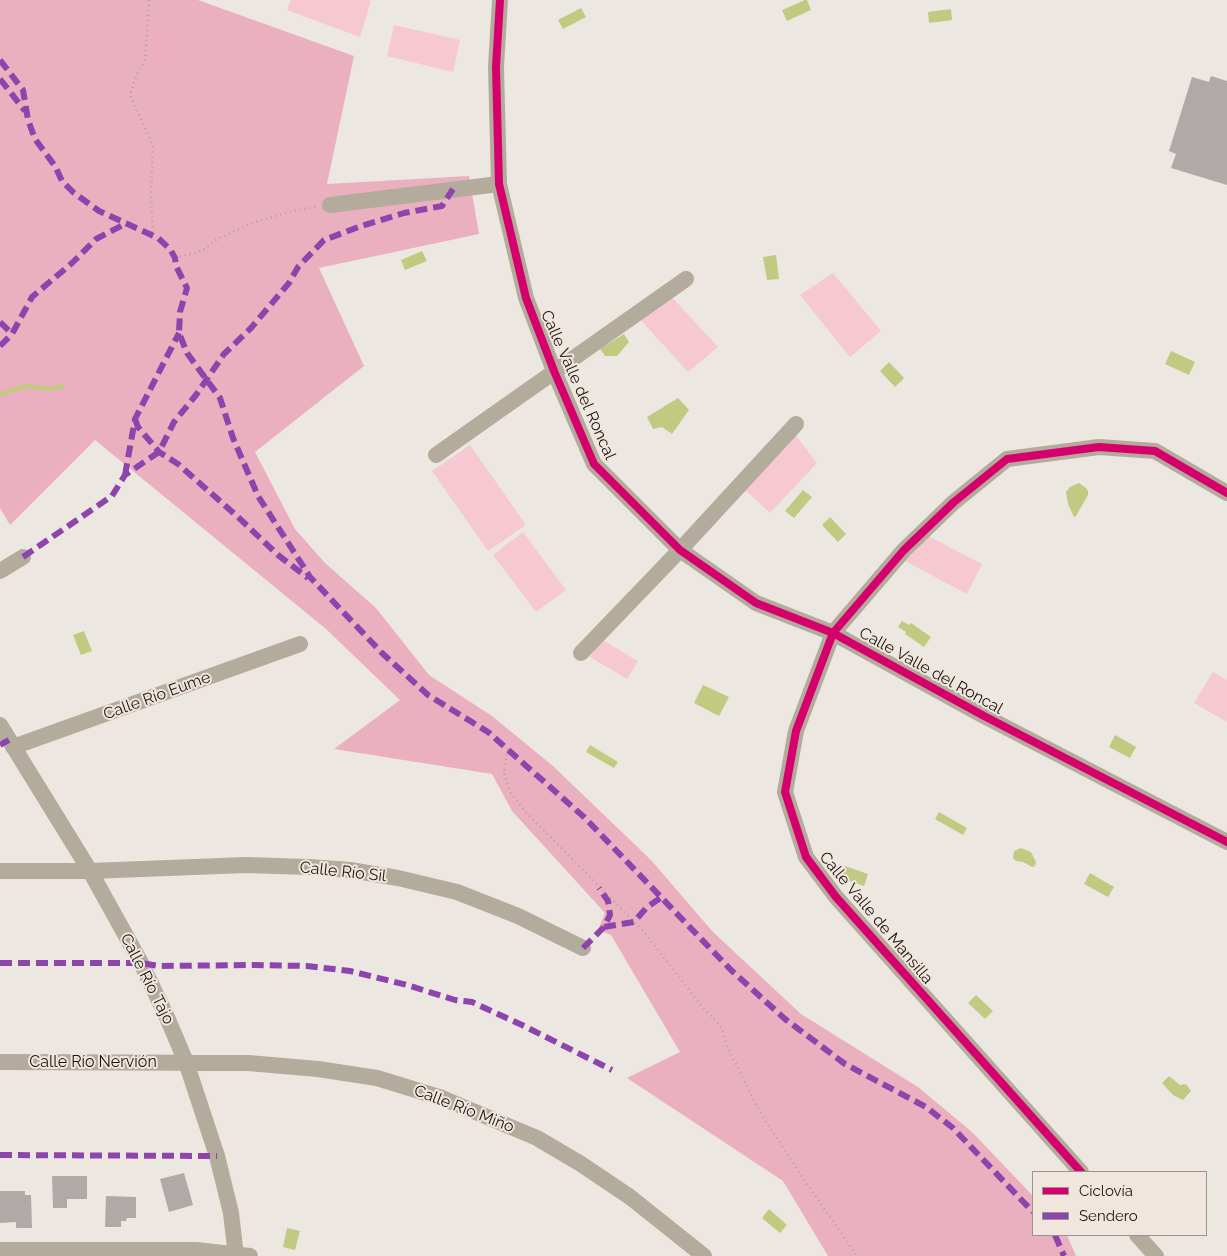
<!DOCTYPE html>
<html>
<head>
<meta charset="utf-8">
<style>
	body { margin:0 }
	#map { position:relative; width:1227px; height:1256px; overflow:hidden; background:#ede7e2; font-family:Raleway,sans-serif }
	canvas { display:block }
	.legend { position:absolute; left:1032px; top:1171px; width:175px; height:65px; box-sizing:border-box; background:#f1e6de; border:1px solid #9b938d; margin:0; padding:6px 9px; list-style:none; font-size:15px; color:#1a1613 }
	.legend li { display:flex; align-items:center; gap:10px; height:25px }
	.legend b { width:25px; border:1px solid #9b938d }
</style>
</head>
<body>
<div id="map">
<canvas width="1227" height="1256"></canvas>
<ul class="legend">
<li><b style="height:6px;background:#d6006c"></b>Ciclovía</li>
<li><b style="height:6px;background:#8e44ad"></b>Sendero</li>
</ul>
</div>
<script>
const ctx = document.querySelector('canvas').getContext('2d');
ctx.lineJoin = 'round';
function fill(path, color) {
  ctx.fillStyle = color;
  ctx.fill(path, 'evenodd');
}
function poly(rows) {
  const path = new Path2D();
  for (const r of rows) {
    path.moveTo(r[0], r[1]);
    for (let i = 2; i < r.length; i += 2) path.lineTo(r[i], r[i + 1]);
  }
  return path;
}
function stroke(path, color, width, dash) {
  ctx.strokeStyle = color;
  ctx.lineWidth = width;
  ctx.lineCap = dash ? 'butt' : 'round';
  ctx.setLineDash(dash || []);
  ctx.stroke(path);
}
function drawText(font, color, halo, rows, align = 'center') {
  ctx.font = font + ' Raleway,sans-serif';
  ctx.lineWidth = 4;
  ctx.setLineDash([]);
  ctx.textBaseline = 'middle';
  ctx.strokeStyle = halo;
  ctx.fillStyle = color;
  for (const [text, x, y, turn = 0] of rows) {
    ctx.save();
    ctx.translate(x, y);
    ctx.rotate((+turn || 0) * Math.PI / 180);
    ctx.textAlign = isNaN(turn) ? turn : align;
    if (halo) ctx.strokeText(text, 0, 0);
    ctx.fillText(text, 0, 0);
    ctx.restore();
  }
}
fill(poly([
	[291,0,367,0,371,1,360,37,287,10],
	[394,25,460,40,453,72,387,56],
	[833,273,881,331,850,357,800,295],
	[669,294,718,347,688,372,638,317],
	[794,433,817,463,770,513,742,487],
	[470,445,526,525,488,551,432,471],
	[523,532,566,590,536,612,493,555],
	[928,536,982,564,967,594,905,561],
	[601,639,638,661,627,679,590,657],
	[1213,672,1227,680,1227,722,1194,703]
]), '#f5c8d2');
fill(poly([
	[0,0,198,0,354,56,327,184,469,176,479,234,319,268,364,366,255,452,295,529,325,563,376,608,429,675,492,716,553,766,651,860,713,932,801,1014,918,1087,972,1132,1033,1196,1033,1235,1067,1235,1076,1256,828,1256,783,1181,627,1078,680,1052,611,935,598,930,605,913,512,811,492,774,334,749,400,700,326,629,95,440,10,525,0,508]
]), '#eab0bf');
fill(poly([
	[805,0,807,0,811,10,787,21,782,10],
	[581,8,586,17,563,29,558,20],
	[951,9,952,20,929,23,928,12],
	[422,251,427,261,405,270,401,260],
	[776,255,779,279,767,280,763,257],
	[624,334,629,342,617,356,605,356,600,349],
	[1171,351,1195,362,1189,375,1165,364],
	[889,362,904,378,895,387,880,371],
	[678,398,689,410,672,434,662,427,653,429,647,417],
	[1079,483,1086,488,1088,491,1088,495,1076,516,1074,517,1068,504,1066,492,1070,487],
	[803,490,812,497,794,518,785,511],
	[830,517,846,534,838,542,822,525],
	[902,621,909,625,911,623,931,637,924,647,905,634,906,632,898,627],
	[84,631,92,651,81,655,73,635],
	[703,685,729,697,719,716,694,703],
	[1115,735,1136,747,1130,758,1109,747],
	[590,745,618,762,614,768,586,752],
	[939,812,967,828,963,835,935,819],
	[1021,848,1031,852,1036,862,1035,866,1032,867,1023,862,1016,861,1013,858,1014,851],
	[845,866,868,874,864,886,841,878],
	[1090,873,1114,887,1108,897,1084,884],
	[976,995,993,1011,985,1019,968,1003],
	[1169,1076,1180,1085,1186,1084,1191,1091,1183,1100,1173,1095,1162,1083],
	[769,1209,787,1225,780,1233,762,1218],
	[287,1228,300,1231,295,1250,283,1247]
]), '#c0ca81');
stroke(poly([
	[0,394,26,386,49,389,63,386]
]), '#c0ca81', 4.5);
fill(poly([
	[1211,76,1227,81,1227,185,1171,168,1176,154,1169,151,1192,77,1209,82],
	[184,1173,193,1205,169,1212,160,1179],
	[52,1176,87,1176,87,1199,67,1199,67,1208,53,1208],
	[0,1191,25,1191,25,1195,31,1195,32,1228,16,1228,16,1222,0,1223],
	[106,1196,136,1197,136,1218,127,1218,126,1221,121,1221,121,1227,105,1227]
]), '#afa9a7');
stroke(poly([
	[149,0,145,61,136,76,130,95,153,146,151,193,153,236],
	[175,258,202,251,216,240,249,224,289,212,316,207],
	[508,749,504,773,510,792,524,810,643,931,704,1009,720,1025,729,1050,761,1114,807,1184,857,1256]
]), '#aba59a', 2.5, [1, 4]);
stroke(poly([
	[500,0,496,67,499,184,526,298,554,371,594,464,680,550,756,603,833,633,984,716,1227,842],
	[330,205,499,184],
	[436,455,686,279],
	[0,571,23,557],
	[581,653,680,550,796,424],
	[0,725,90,871,141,963,166,1015,186,1062,217,1156,231,1213,236,1256],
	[13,747,300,644],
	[0,871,90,871,246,865,309,867,350,870,398,878,457,892,518,916,583,948],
	[0,1062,248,1063,318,1069,377,1078,442,1098,537,1138,581,1164,630,1197,704,1256],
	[1081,1172,836,897,806,857,785,792,796,731,833,633,904,550,954,502,1007,459,1099,447,1155,451,1227,493],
	[1137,1235,1156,1256],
	[0,1250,196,1250,250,1256]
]), '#b3ab9b', 16);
stroke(poly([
	[0,60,23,90,28,120,35,139,55,166,62,181,74,193,99,211,158,238,170,249,175,258,176,266,187,288,180,312,179,333,187,353,220,398,233,438,258,496,310,577,382,653,428,695,488,732,584,817,731,970,785,1019,845,1064,926,1107,953,1128,1033,1212],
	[0,79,25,111],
	[0,322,12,334],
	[0,346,12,334,32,297,72,263,96,239,127,223],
	[135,419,138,427,159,452,178,464,238,517,278,555,308,578],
	[125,475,135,419,179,333],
	[23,557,112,496,125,475,159,452,174,422,196,395,224,354,251,328,289,283,298,267,324,240,361,226,404,213,442,206,453,189],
	[0,745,9,740],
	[604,927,634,922,647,907,662,897],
	[583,948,604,927,610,915,608,901,599,888],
	[0,963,141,963,159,966,254,965,307,966,350,971,407,985,455,1000,472,1002,522,1025,612,1070],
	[0,1155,217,1156],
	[1055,1235,1064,1256]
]), '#8e44ad', 6, [12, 6]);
stroke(poly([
	[500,0,496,67,499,184,526,298,554,371,594,464,680,550,756,603,833,633,984,716,1227,842],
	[1081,1172,836,897,806,857,785,792,796,731,833,633,904,550,954,502,1007,459,1099,447,1155,451,1227,493]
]), '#d6006c', 8);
drawText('16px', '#1a1613', '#f1e6de', [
	["Calle Valle del Roncal",578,385,66],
	["Calle Valle del Roncal",931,671,29],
	["Calle Río Eume",157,696,-20],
	["Calle Río Sil",343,872,6],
	["Calle Valle de Mansilla",876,918,50],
	["Calle Río Tajo",147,979,63],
	["Calle Río Nervión",93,1062],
	["Calle Río Miño",464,1109,21]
]);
</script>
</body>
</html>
